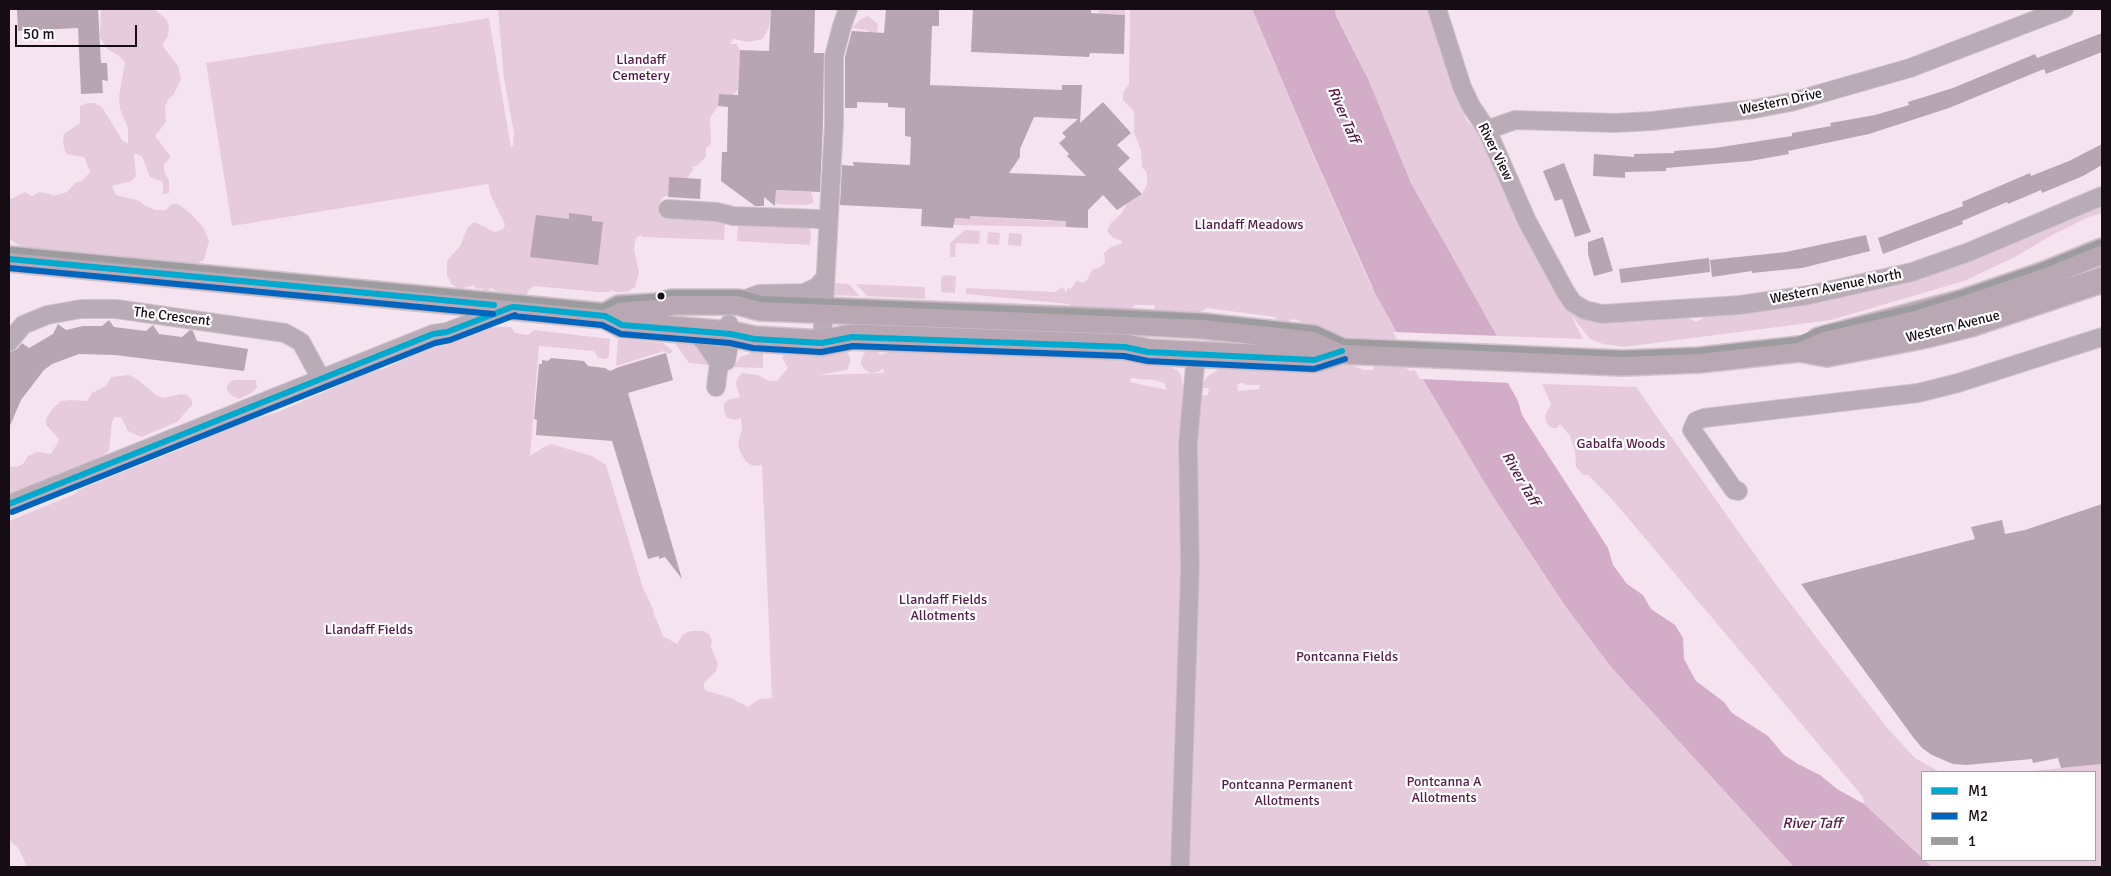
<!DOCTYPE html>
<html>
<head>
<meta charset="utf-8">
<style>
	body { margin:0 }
	#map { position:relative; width:2111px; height:876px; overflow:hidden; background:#f5e4ef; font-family:Signika,sans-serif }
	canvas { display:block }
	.frame { position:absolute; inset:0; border:10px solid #160c14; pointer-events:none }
	.legend { position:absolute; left:1921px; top:771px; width:175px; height:90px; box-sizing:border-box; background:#fff; border:1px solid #a29ea1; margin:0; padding:6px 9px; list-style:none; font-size:15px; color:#160c14 }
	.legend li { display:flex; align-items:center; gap:10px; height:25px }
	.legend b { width:25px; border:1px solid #a29ea1 }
	.scale { position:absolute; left:15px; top:25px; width:122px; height:22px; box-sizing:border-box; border:2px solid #160c14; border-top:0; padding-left:6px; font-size:15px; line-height:18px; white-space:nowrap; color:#160c14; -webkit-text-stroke:4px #fff; paint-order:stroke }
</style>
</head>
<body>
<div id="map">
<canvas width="2111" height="876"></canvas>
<div class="frame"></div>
<ul class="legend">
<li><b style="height:6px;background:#00a9ce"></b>M1</li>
<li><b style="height:6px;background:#0065bd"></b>M2</li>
<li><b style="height:6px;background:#9c9b9e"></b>1</li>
</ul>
<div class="scale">50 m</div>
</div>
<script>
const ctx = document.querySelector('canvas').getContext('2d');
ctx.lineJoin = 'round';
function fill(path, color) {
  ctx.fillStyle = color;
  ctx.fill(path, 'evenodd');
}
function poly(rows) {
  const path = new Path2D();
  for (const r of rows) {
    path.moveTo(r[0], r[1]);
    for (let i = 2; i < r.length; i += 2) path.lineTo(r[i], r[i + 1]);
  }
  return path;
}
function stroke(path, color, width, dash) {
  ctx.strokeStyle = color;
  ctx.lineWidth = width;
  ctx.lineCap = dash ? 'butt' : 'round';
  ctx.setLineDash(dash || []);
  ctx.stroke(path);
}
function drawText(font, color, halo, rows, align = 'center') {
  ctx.font = font + ' Signika,sans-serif';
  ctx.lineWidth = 4.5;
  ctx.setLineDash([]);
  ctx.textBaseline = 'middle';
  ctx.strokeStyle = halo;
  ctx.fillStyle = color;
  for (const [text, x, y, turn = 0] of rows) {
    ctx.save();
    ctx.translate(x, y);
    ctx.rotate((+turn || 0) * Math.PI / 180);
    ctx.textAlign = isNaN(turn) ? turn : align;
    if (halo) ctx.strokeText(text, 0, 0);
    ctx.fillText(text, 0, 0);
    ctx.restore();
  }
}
fill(poly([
	[101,9,154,9,166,19,169,26,168,36,162,45,178,66,181,79,174,94,168,100,165,107,166,122,155,136,171,157,164,164,164,171,169,181,169,193,163,194,163,182,150,177,142,156,134,153,136,176,131,181,112,186,116,195,140,201,144,205,155,210,166,210,172,204,178,204,190,213,203,227,209,241,204,260,193,266,95,263,83,253,40,257,33,248,21,246,9,239,9,198,11,199,25,192,32,196,39,192,50,194,53,196,67,192,76,182,82,181,90,172,84,157,66,154,63,143,64,134,80,123,80,106,88,103,94,103,102,107,122,140,128,144,128,128,120,109,119,97,125,62,119,56,106,48,100,37],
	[498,9,771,9,769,27,763,39,749,42,733,39,730,44,736,44,740,50,738,89,733,95,719,94,718,106,710,118,711,144,706,148,706,157,696,166,692,166,693,170,687,178,669,178,668,195,662,198,659,205,662,211,725,221,724,240,642,237,641,235,636,238,634,249,639,272,635,287,627,292,615,292,610,290,610,292,598,292,534,286,529,290,526,295,522,294,517,297,508,298,491,288,488,291,484,291,482,288,479,289,475,288,475,285,460,289,451,284,447,275,447,261,460,246,468,227,474,222,495,232,503,229,505,224,491,196,488,184,232,226,206,63,489,18,511,148,513,145,514,133,504,79],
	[1099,9,1125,9,1125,15,1112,14,1098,17],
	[1130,9,1252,9,1312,152,1372,288,1392,299,1399,340,1365,342,1360,339,1356,343,1299,332,1300,321,1293,319,1285,323,1276,320,1275,317,1207,308,1193,316,1157,314,1154,305,1134,305,1132,311,1074,311,1069,304,966,294,966,288,1055,292,1062,287,1066,292,1068,288,1071,289,1077,280,1082,283,1087,280,1092,270,1100,267,1105,262,1104,253,1111,247,1122,243,1122,241,1113,238,1107,231,1111,223,1121,214,1127,204,1142,194,1147,185,1147,173,1142,167,1141,150,1134,133,1134,111,1123,100,1123,93,1129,84],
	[1335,9,1429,9,1447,73,1467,121,1480,135,1577,298,1589,305,1687,317,1696,322,1720,308,1805,300,2102,198,2102,213,2089,217,2054,234,2013,258,1964,281,1831,320,1624,347,1603,344,1590,339,1571,315,1583,339,1497,336,1411,183,1369,81,1336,16],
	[868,16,878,24,877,33,871,33,867,30,852,28,860,20],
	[776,190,811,192,814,202,808,205,776,204],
	[1066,212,1066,227,954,225,954,218,970,219,970,216,1050,221],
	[740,223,808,226,811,232,810,245,737,241,738,225],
	[965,230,980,231,979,244,956,243,955,257,950,257,950,243],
	[988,232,1000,233,999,245,987,244],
	[1009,233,1022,234,1021,246,1008,245],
	[944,275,956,276,955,293,941,292,941,279],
	[834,283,849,284,859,296,834,295],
	[856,284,925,287,925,299,867,296],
	[495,327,511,327,515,333,528,335,534,330,610,339,609,356,606,359,598,358,594,351,539,346,530,456,544,447,551,444,592,456,606,465,643,588,654,611,653,612,663,636,677,644,683,634,691,631,703,631,709,634,712,640,711,647,718,664,716,671,704,683,704,688,707,691,731,698,748,707,759,699,772,698,762,465,753,466,746,462,740,451,738,443,742,429,741,418,736,420,727,418,724,411,724,404,728,400,740,397,736,384,737,379,742,373,758,375,769,381,777,381,788,368,782,357,787,353,842,348,848,353,851,360,847,370,819,375,884,373,883,368,878,372,871,373,864,369,861,364,862,357,866,351,877,350,880,355,887,353,895,347,1157,361,1177,370,1181,375,1183,388,1195,393,1195,395,1202,396,1208,395,1209,388,1202,388,1203,382,1208,376,1226,365,1333,366,1350,364,1364,370,1373,370,1374,364,1399,364,1411,371,1422,367,1566,607,1611,667,1794,867,27,867,19,849,9,839,9,521,75,494,78,490,105,479,191,445,234,425,278,412,370,372,386,368,456,334,479,328],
	[1131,378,1148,380,1151,379,1164,383,1167,390,1130,382],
	[1243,383,1246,385,1260,385,1259,389,1238,391,1237,384],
	[618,339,663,343,673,351,669,354,664,351,616,366],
	[672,339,692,339,707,360,708,365,689,363],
	[755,352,763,353,763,368,733,367,740,357],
	[129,375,138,380,156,395,163,398,181,394,187,395,192,400,192,405,177,422,141,437,128,431,121,417,115,417,112,422,109,451,100,458,9,496,9,466,17,467,23,464,28,456,37,452,51,454,57,444,59,439,46,425,46,419,52,409,61,401,71,400,87,401,92,393,106,386,111,377],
	[236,380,256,380,257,387,253,392,239,399,232,396,227,390,227,386,231,381],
	[1542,384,1636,387,1777,586,1830,655,1889,730,1915,758,1940,772,1922,772,1922,858,1864,804,1863,797,1611,498,1588,475,1583,475,1576,467,1575,452,1570,436,1560,424,1557,428,1553,428,1549,426,1546,421,1545,416,1551,404],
	[2102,764,2102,867,1932,867,1924,860,2095,860,2095,772,2022,772]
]), '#e6cbdd');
fill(poly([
	[1252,9,1335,9,1336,16,1369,81,1411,183,1497,336,1508,383,1518,401,1522,415,1608,548,1613,565,1627,584,1643,595,1651,609,1675,625,1683,638,1684,659,1696,681,1724,702,1732,713,1768,736,1784,755,1798,764,1820,775,1837,789,1864,804,1932,867,1794,867,1611,667,1566,607,1491,493,1423,379,1375,293,1312,151]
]), '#d3acc8');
fill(poly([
	[1393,332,1500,336,1509,365,1511,383,1420,379]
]), '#f5e4ef');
fill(poly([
	[17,9,98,9,101,63,107,63,108,81,102,80,103,93,81,94,78,28,18,31],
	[771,9,815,9,814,53,824,53,823,123,820,192,776,190,775,206,764,197,764,206,755,206,721,181,722,152,727,152,728,107,718,106,719,94,738,95,740,50,769,51],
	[886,9,939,9,939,26,932,26,930,85,1062,90,1062,85,1082,85,1080,123,1103,102,1131,133,1117,145,1130,158,1118,169,1142,194,1117,210,1103,195,1088,210,1088,228,1066,227,1066,221,970,216,970,219,955,218,953,228,921,226,922,209,840,205,842,165,854,166,853,162,910,165,911,137,905,136,905,108,888,107,888,103,857,102,857,108,845,108,845,57,852,31,884,33],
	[1034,117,1078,119,1062,133,1066,137,1059,143,1069,154,1067,156,1086,176,1009,173,1020,157,1020,149],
	[973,9,1091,9,1091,13,1125,15,1124,54,1090,53,1089,57,971,52],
	[2102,33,2102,52,2046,74,2044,69,1949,108,1869,134,1788,151,1789,154,1750,161,1666,168,1666,171,1625,172,1625,178,1593,176,1594,154,1634,157,1634,154,1674,153,1674,151,1715,148,1792,136,1792,133,1831,126,1830,123,1875,115,1909,105,1908,102,1953,88,2035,54,2037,58],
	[2102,144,2102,165,2083,176,2042,193,2041,190,2008,204,2007,202,1962,221,1963,224,1883,254,1878,238,1963,206,1962,202,2030,173,2031,176,2069,161],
	[1564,163,1591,232,1575,237,1562,199,1555,201,1543,171],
	[669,177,701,179,700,199,668,197],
	[569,213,592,216,592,221,603,222,598,265,530,257,536,215,569,219],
	[1866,235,1870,251,1802,268,1752,273,1752,271,1712,277,1710,260,1786,252],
	[1603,237,1613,271,1594,276,1588,254,1588,242],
	[1709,258,1710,272,1621,283,1619,269],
	[109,320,114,327,146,331,153,325,159,334,182,337,190,330,193,331,197,341,248,349,244,371,115,355,79,354,52,364,44,370,21,400,9,428,9,352,17,349,22,343,29,348,53,334,58,324,66,330,83,326,102,326],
	[666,353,673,380,628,393,682,579,665,557,659,559,659,556,648,559,612,441,536,435,537,420,534,419,539,364,542,364,542,360,548,361,551,358,584,361,588,366,605,368,610,371,619,367],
	[2102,504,2102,764,2061,768,2058,758,2033,763,2032,759,1966,765,1953,764,1932,755,1922,748,1913,737,1801,584,1975,539,1971,527,2002,520,2005,534,2025,530]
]), '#b7a6b1');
const minor = poly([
	[1437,9,1462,87,1471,106,1487,130,1527,221,1565,291,1573,303,1585,310,1602,314,1740,305,1809,295,1912,272,1969,252,2102,196],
	[1487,130,1515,120,1615,123,1652,121,1754,109,1791,102,1910,68,2064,9],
	[668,209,717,212,733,216,818,219,828,221],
	[738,302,759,294,804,293,817,287,824,279],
	[692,331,704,341,719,363],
	[9,342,23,325,47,315,81,309,116,309,285,333,301,342,321,379],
	[822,343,834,123,834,56,842,26,848,9],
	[719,363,726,361,731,334,729,324],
	[716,387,719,363],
	[1738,491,1734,490,1692,430,1696,421,1704,418,1918,393,1958,383,2102,337],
	[9,504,433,334,447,332,506,309],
	[1180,867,1190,569,1188,444,1196,354]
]);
const highway = poly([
	[9,259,605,316,622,325,731,334,754,339,822,343,852,337,1125,347,1148,352,1314,360,1342,351,1622,363,1699,360,1799,349,1827,354,1922,336,1971,324,2102,280],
	[605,316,619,308,656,306,672,302,738,302,760,308,1113,321,1204,326,1314,338,1342,351],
	[1819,340,1963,302,2045,274,2102,251]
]);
stroke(minor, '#d0c3cb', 20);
stroke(highway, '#d0c3cb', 28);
stroke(minor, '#baacb6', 18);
stroke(highway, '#b9a7b4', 25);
stroke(poly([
	[9,259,494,305],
	[514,307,605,316,622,325,731,334,754,339,822,343,852,337,1125,347,1148,352,1314,360,1342,351],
	[9,504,433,334,447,332,512,307]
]), '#00a9ce', 6);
stroke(poly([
	[9,268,493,314],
	[513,316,602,325,621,334,730,343,753,348,821,352,853,346,1124,356,1148,361,1314,369,1345,359],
	[12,512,435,343,450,340,515,315]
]), '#0065bd', 6);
stroke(poly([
	[10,250,603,307,617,300,655,297,671,293,739,293,761,299,1204,317,1316,329,1344,342,1622,354,1698,351,1797,340,1823,329,1914,308,1960,294,2042,266,2099,243]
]), '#9c9b9e', 6);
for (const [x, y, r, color] of [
	[661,296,4.5,"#160c14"]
]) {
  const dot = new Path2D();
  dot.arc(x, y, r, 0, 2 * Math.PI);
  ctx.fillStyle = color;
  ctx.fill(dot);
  stroke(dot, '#fff', 2);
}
drawText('14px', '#551b49', '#fff', [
	["Llandaff",641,60],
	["Cemetery",641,76],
	["Llandaff Meadows",1249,225],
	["Gabalfa Woods",1621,444],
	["Llandaff Fields",943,600],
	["Allotments",943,616],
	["Llandaff Fields",369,630],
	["Pontcanna Fields",1347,657],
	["Pontcanna A",1444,782],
	["Allotments",1444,798],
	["Pontcanna Permanent",1287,785],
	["Allotments",1287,801]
]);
drawText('14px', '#160c14', '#fff', [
	["Western Drive",1781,102,-12],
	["River View",1495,152,64],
	["Western Avenue North",1836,287,-11],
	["The Crescent",172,317,7],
	["Western Avenue",1953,327,-14]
]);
drawText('italic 15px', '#561c4a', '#fff', [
	["River Taff",1343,115,67],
	["River Taff",1520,479,60],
	["River Taff",1812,824]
]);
</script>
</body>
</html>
